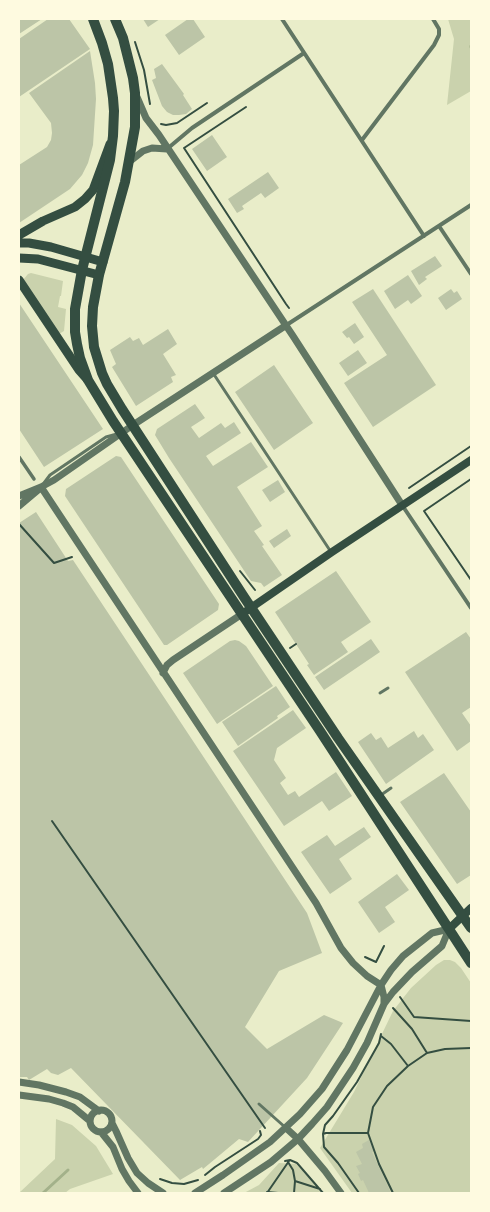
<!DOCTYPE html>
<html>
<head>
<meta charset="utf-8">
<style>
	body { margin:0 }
	#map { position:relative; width:490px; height:1212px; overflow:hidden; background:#e9edc9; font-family:Georgia,serif }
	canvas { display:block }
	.frame { position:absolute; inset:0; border:20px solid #fefae0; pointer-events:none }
</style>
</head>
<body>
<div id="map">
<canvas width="490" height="1212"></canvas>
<div class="frame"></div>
</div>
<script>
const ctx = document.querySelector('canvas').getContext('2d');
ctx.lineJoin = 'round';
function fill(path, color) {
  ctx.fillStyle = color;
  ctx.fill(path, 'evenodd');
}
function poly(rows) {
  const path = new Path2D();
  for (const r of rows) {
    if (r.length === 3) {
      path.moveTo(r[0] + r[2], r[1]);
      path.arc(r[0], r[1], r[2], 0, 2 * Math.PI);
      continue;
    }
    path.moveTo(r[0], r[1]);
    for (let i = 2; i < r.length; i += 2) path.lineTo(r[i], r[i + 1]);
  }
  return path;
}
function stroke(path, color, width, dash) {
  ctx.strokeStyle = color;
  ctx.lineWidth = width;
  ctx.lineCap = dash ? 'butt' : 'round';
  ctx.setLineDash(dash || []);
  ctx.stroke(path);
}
fill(poly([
	[448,19,471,19,471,91,447,105,454,39],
	[31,273,63,281,61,296,60,296,58,307,66,309,64,331,59,334,23,280,28,274],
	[444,960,450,960,455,962,461,968,471,983,471,1193,352,1193,320,1148,354,1092,393,1011,411,988,436,965],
	[56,1119,72,1125,96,1146,113,1174,70,1189,65,1193,19,1193,55,1159],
	[279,1163,296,1164,313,1182,321,1193,244,1193,259,1185]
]), '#cad2ad');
stroke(poly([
	[471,47,471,46],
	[43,1193,68,1170]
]), '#a3b18a', 3);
fill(poly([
	[19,19,42,19,19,34],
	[48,19,69,19,90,49,19,97,19,39],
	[143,19,160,19,148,27],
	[188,19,193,19,205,37,179,55,165,35],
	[90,51,95,83,96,99,93,145,88,163,82,175,70,189,19,223,19,165,47,147,51,140,52,133,51,123,29,93],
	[162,64,184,94,183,95,192,109,186,114,179,115,173,115,167,112,162,106,152,80,156,78,154,69],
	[212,135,227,157,207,171,192,149],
	[268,172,279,188,265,198,261,193,242,206,244,209,237,213,228,199],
	[435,256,442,266,425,277,427,279,419,285,411,271],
	[408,275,422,296,411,304,408,300,395,309,384,291],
	[373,289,436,385,373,427,344,383,387,355,352,302],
	[451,289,454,293,457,291,462,299,446,310,438,298],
	[19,303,103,429,44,467,19,429],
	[355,323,364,337,354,344,349,337,347,338,342,332],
	[168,329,177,344,163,354,176,375,171,377,173,382,136,406,112,367,116,364,110,350,130,337,133,341,139,338,143,345],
	[358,350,367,363,348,376,339,363],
	[274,365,313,423,274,450,235,392],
	[195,404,205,418,191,427,199,438,221,423,225,428,234,422,241,433,206,456,213,466,251,442,268,467,237,487,262,526,254,531,264,545,262,546,282,575,264,587,261,583,251,581,169,458,155,435,157,429],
	[116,456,121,457,219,604,218,610,167,645,164,645,65,496,66,489],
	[278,480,285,492,270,502,262,490],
	[36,512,68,561,73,560,307,913,322,953,279,971,245,1027,267,1049,324,1015,343,1023,307,1078,248,1142,239,1139,203,1169,202,1167,180,1180,71,1068,58,1075,51,1073,47,1069,29,1080,27,1077,19,1077,19,523],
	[287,529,291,536,274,548,269,541],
	[336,571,371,622,341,642,348,652,314,675,307,665,309,664,275,612],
	[466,632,471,639,471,707,462,713,471,726,471,741,457,751,405,672],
	[371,639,380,652,324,690,315,677],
	[235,640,239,641,246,646,273,686,217,724,183,673,230,641],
	[276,686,290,707,277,716,278,718,238,746,222,722],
	[293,710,306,728,277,748,274,760,286,778,280,783,288,795,295,791,299,797,336,772,352,796,329,811,322,801,284,826,233,751],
	[414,731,418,738,423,734,434,750,386,784,358,742,371,733,376,740,381,737,388,748],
	[444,773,471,812,471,875,457,884,400,802],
	[364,827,371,837,339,859,352,879,330,894,301,852,327,835,335,846],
	[397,874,409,890,385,907,395,922,379,933,358,902],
	[369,1140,374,1151,372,1152,391,1193,376,1193,376,1192,369,1193,363,1180,361,1181,358,1174,360,1173,356,1166,362,1164,356,1152,363,1148,362,1144]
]), '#bcc5a7');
stroke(poly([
	[135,42,144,70,150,104],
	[246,107,184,148,286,304,289,308],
	[161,124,166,125,177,123,207,103],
	[471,479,424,511,471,580],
	[409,488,471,446],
	[19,524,54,563,72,557],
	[240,571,255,590],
	[290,648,296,644],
	[52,821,265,1128],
	[365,957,376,962,384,946],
	[400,997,414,1017,471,1021],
	[393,1008,412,1029,427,1053],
	[381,1036,391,1044,408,1066],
	[323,1134,326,1133,367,1133],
	[285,1161,290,1160,297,1163,323,1193],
	[288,1162,293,1170,295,1181,294,1193],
	[205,1175,215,1167,258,1139,261,1135,260,1131],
	[160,1179,172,1183,184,1184,198,1180],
	[295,1181,320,1189],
	[267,1192,278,1193],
	[267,1193,289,1161],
	[359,1193,338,1163,324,1147,323,1134,325,1125,333,1116,357,1082,379,1043,381,1034],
	[393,1193,379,1164,368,1133,373,1107,387,1086,408,1066,427,1053,445,1049,471,1048]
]), '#344e41', 2);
stroke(poly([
	[213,373,331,552],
	[44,483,50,475,106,437,117,434],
	[380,693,388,688],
	[381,795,391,788],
	[259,1104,286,1128]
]), '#617663', 3);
stroke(poly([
	[19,457,34,479]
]), '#617663', 3.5);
stroke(poly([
	[282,19,424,236],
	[362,140,434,45,439,35,439,29,433,19],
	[167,149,192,128,304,53],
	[439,226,471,274],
	[285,326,471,205],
	[402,505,471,608]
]), '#617663', 4);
stroke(poly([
	[137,97,146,118,159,135,293,336,402,505],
	[129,162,143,151,152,148,167,149],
	[41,487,316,903,341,948,353,963,367,976,381,985,384,997,384,1004],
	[19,496,41,487,54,480,133,425,285,326],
	[19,506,38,490],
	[163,673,167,665,173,660,242,614],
	[19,1082,39,1085,66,1092,80,1097,99,1111],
	[19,1095,49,1099,63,1103,73,1107,90,1121],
	[101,1121,11],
	[112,1123,116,1131,128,1158,137,1173,148,1183,163,1193],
	[286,1128,298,1139,325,1171,341,1193],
	[101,1132,113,1147,122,1169,129,1181,138,1193],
	[195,1193,223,1175,270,1142,300,1114,322,1089,347,1050,381,985,391,970,403,956,432,933,449,929],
	[224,1193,271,1162,298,1139,312,1124,327,1107,353,1068,367,1043,384,1004,393,992,412,972,442,946,449,929]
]), '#617663', 7);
stroke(poly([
	[242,614,332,552,471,460],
	[449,929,471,908]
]), '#344e41', 8);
stroke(poly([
	[19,235,43,221,75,207,85,199,93,190,110,144],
	[19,243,29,243,51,247,103,262],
	[19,258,38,259,99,275],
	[19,280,79,370,87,379]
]), '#344e41', 9);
stroke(poly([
	[93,19,102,43,108,64,113,98,114,111,113,136,110,160,82,270,75,309,75,332,77,344,80,358,88,380,113,421,320,731,471,963],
	[115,19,123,38,133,78,135,93,135,127,125,182,99,275,93,307,92,326,94,347,102,373,107,384,122,409,244,597,338,738,471,928]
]), '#344e41', 10);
</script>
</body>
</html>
